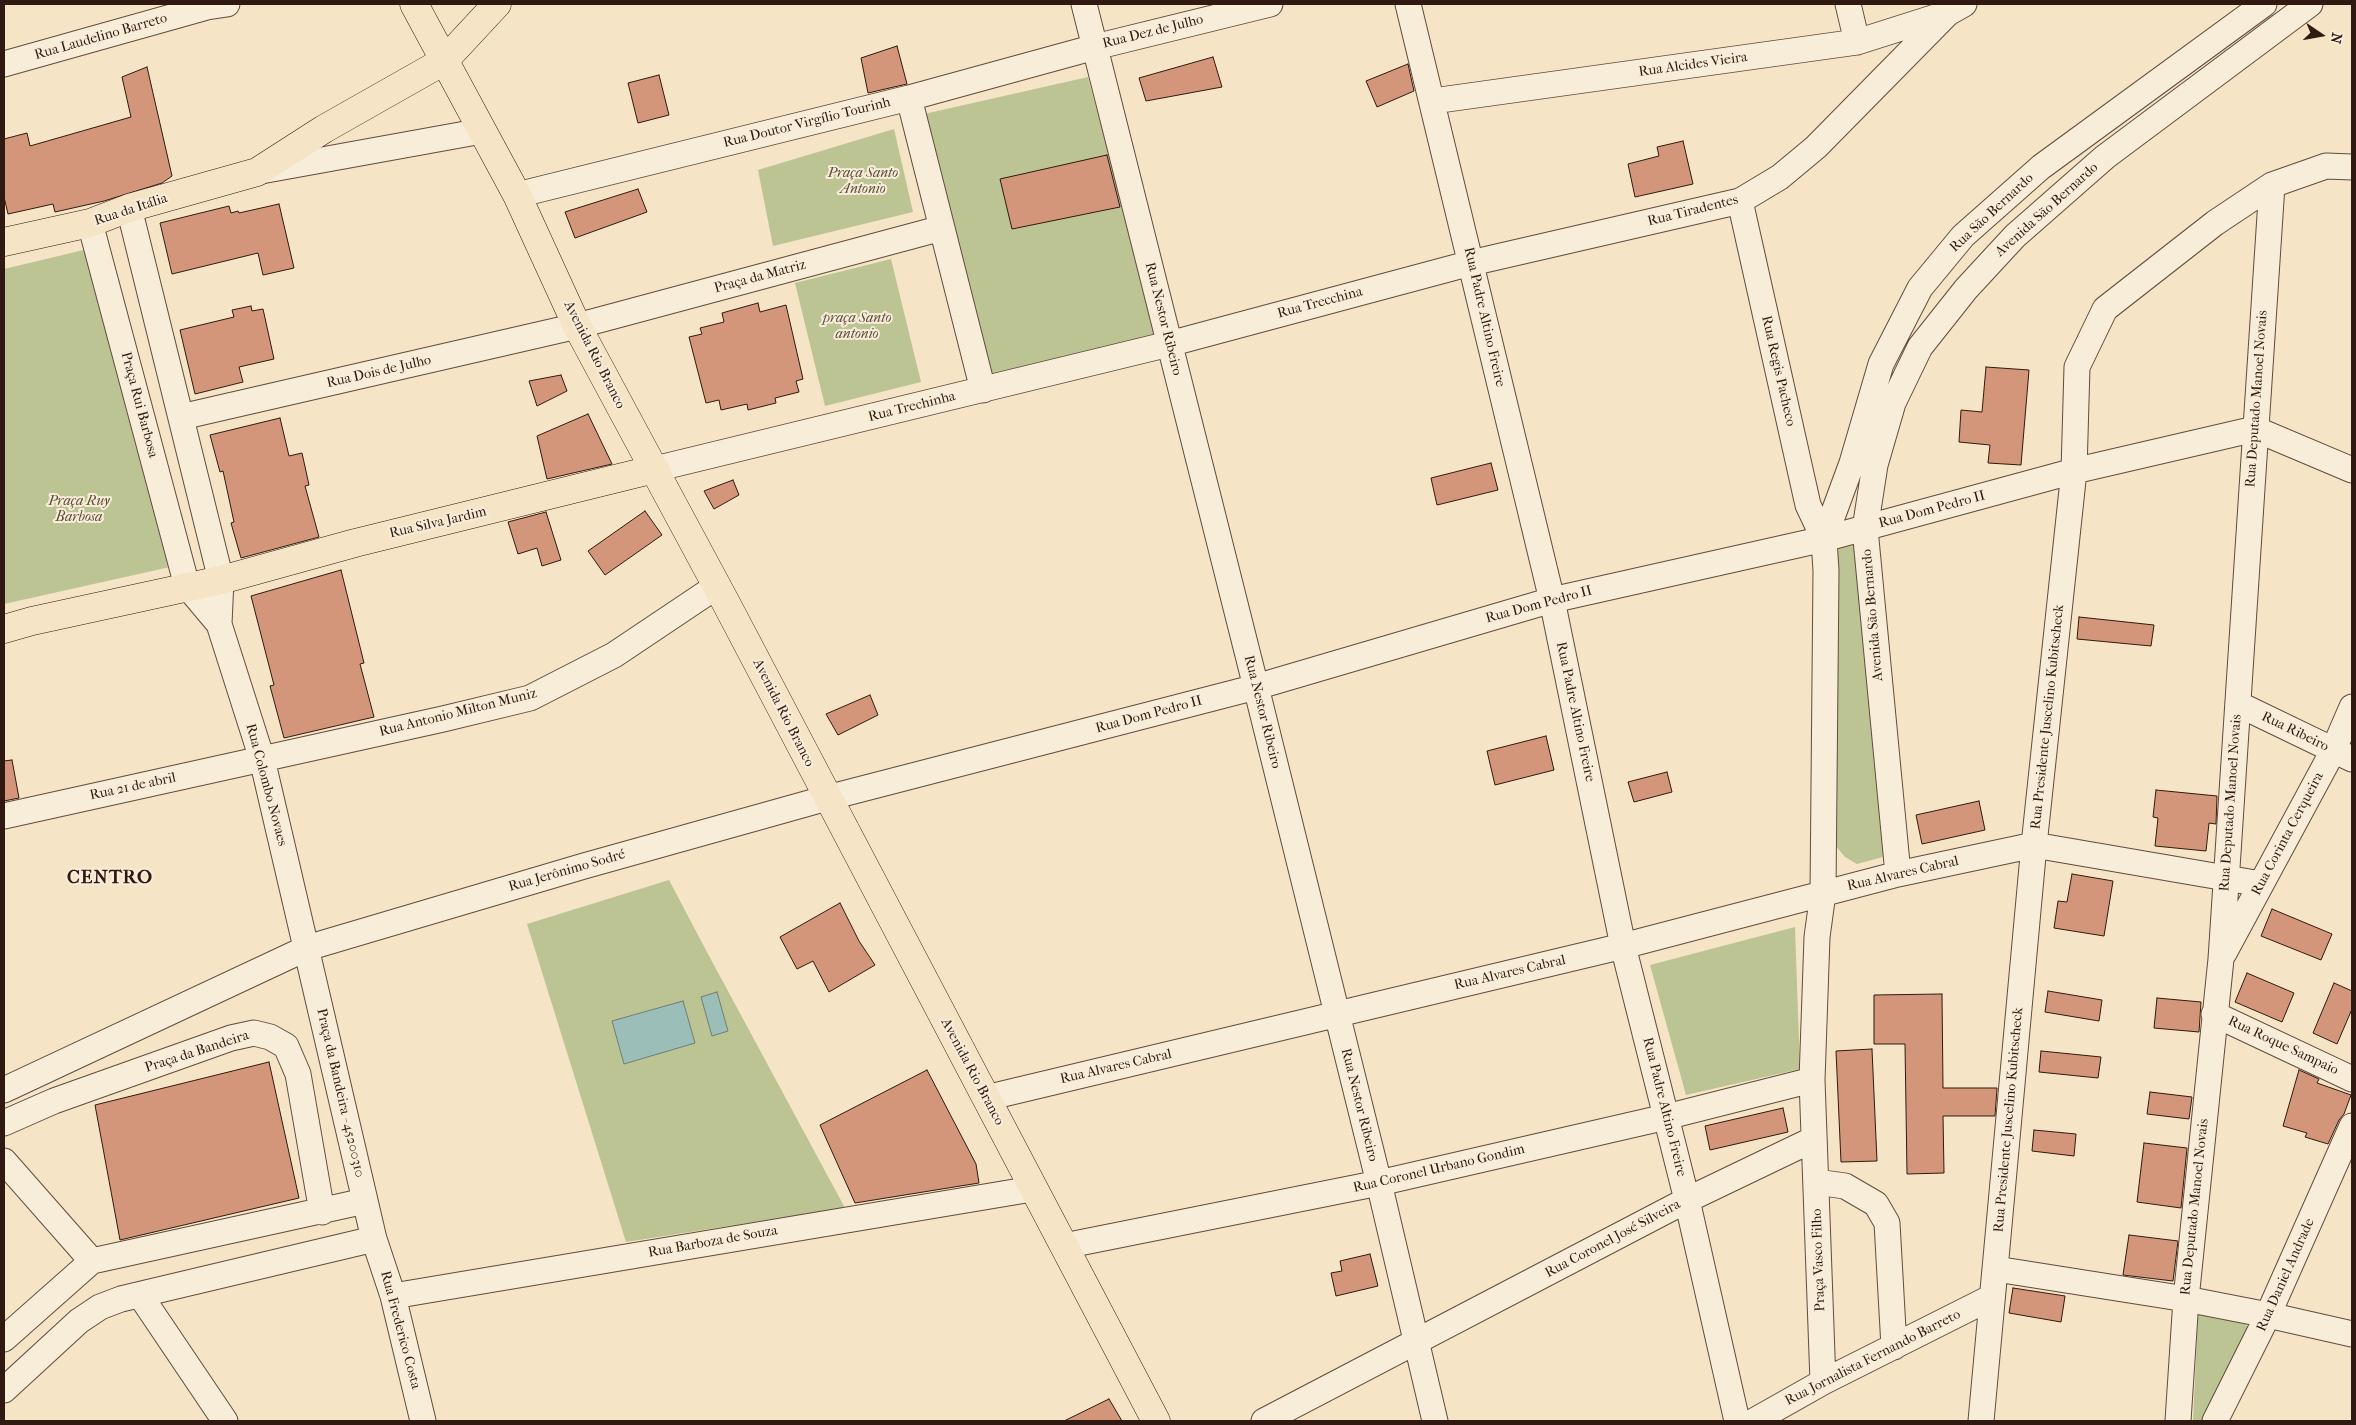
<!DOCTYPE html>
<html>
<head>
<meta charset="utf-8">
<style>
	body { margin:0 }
	#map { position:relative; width:2356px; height:1425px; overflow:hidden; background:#f5e4c5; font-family:"IM FELL French Canon",serif }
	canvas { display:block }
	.frame { position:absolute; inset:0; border:5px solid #301910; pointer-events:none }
	.north { position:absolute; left:2296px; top:10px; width:50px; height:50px; -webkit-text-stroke:4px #f8edd9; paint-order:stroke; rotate:102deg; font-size:14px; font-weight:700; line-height:20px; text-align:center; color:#301910 }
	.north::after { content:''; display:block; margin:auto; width:18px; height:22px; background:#301910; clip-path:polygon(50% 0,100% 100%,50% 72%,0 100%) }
</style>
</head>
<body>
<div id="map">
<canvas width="2356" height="1425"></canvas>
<div class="frame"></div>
<div class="north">N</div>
</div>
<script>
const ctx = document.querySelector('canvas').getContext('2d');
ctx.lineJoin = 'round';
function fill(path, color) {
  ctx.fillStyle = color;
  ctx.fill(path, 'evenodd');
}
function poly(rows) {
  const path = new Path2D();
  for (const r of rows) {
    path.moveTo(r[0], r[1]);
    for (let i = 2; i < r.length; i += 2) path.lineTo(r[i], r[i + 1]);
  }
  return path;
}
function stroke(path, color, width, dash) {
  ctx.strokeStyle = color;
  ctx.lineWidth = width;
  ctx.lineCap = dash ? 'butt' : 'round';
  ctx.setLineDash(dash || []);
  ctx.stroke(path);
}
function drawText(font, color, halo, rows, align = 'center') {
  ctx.font = font + ' "IM FELL French Canon",serif';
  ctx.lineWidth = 4;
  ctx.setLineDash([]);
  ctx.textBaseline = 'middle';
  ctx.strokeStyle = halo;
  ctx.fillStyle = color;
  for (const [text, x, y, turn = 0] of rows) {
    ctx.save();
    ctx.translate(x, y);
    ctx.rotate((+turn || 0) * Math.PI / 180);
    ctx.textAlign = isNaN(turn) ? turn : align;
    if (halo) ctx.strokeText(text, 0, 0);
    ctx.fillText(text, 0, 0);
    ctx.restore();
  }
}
fill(poly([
	[1088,77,1159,341,994,384,924,114],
	[894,129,913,212,773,246,758,170],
	[92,248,170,567,4,604,4,269],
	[891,259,921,382,825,406,795,283],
	[1861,545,1883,857,1857,864,1845,857,1835,845,1832,546],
	[669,880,708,954,845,1208,626,1242,527,924],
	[1795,927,1800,1069,1686,1095,1650,965],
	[2198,1313,2244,1321,2249,1330,2206,1421,2193,1421]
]), '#bdc494');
const water = poly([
	[717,992,728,1031,712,1036,701,997,717,992],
	[683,1001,695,1043,624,1064,612,1021,683,1001]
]);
fill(water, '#9cbeb8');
stroke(water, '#717c75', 1);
const building = poly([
	[897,46,907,84,868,93,861,58,897,46],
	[1213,57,1222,87,1146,101,1139,78,1213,57],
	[1408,64,1414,91,1377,107,1366,81,1408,64],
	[147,67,172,176,162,183,104,201,55,212,53,204,8,214,4,197,4,139,27,133,30,146,131,117,122,77,147,67],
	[659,75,669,115,638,123,628,83,659,75],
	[1683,141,1693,184,1635,197,1628,164,1659,156,1657,147,1683,141],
	[1107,155,1120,207,1012,229,1000,179,1107,155],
	[638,189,647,212,575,238,565,212,638,189],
	[279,204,294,268,263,275,258,253,172,274,160,223,229,206,231,213,238,211,239,213,279,204],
	[758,303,760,312,786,305,803,379,796,381,799,392,775,398,776,403,748,410,747,404,721,410,719,400,706,403,689,337,702,334,700,328,724,322,722,313,758,303],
	[251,306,252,311,263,309,274,359,239,367,243,382,195,394,180,330,234,317,232,310,251,306],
	[1986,367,2029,370,2021,465,1988,463,1990,445,1959,442,1961,410,1982,412,1986,367],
	[561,375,567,391,537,406,529,381,561,375],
	[588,414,612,464,547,479,537,436,588,414],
	[280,418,289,456,302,453,309,485,305,486,319,537,241,558,231,523,234,522,223,471,220,472,210,435,280,418],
	[1491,463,1498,490,1437,505,1431,478,1491,463],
	[733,480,739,495,714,509,704,491,733,480],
	[645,511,662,535,605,575,588,551,645,511],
	[546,512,561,560,542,566,537,548,518,554,508,522,546,512],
	[341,570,364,663,360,664,374,717,284,738,270,686,274,685,251,596,341,570],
	[2079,617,2154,625,2151,646,2077,639,2079,617],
	[870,695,878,715,838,735,826,714,870,695],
	[1546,736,1554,770,1495,785,1487,751,1546,736],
	[12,760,19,798,4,801,4,761,12,760],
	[1667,772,1672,792,1634,802,1628,782,1667,772],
	[2156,790,2217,796,2216,824,2209,823,2206,851,2155,846,2158,818,2153,817,2156,790],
	[1979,801,1985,830,1922,844,1916,815,1979,801],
	[2072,874,2113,881,2104,936,2054,928,2058,901,2067,902,2072,874],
	[840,903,859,941,875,965,829,992,813,961,797,969,780,937,840,903],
	[2272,909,2332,934,2321,960,2261,936,2272,909],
	[2247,973,2294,993,2282,1022,2235,1002,2247,973],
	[2334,983,2352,991,2352,1009,2337,1044,2313,1033,2334,983],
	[2048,991,2102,1000,2099,1021,2045,1012,2048,991],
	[1942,994,1943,1088,1997,1088,1995,1116,1943,1116,1944,1173,1907,1174,1905,1044,1874,1044,1874,995,1942,994],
	[2157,998,2201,1002,2199,1032,2154,1028,2157,998],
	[1872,1049,1877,1161,1841,1162,1836,1051,1872,1049],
	[2041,1051,2101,1057,2098,1078,2039,1072,2041,1051],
	[269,1062,299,1198,120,1240,95,1105,269,1062],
	[927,1070,976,1164,979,1183,855,1203,820,1125,927,1070],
	[2299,1070,2319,1079,2317,1083,2351,1095,2344,1114,2339,1120,2328,1144,2305,1137,2307,1133,2283,1126,2299,1070],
	[2150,1092,2192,1097,2189,1119,2147,1114,2150,1092],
	[1783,1108,1788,1132,1710,1150,1705,1126,1783,1108],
	[2034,1130,2076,1134,2074,1156,2032,1151,2034,1130],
	[2144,1143,2187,1148,2181,1208,2137,1202,2144,1143],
	[2129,1235,2178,1241,2173,1281,2123,1275,2129,1235],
	[1370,1254,1378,1286,1336,1296,1331,1273,1342,1271,1340,1261,1370,1254],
	[2013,1288,2065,1296,2061,1322,2009,1313,2013,1288],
	[1109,1399,1122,1421,1064,1421,1109,1399]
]);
fill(building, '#d4967a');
stroke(building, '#301910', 1);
const minor = poly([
	[1084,4,1256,687,1379,1183,1435,1421],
	[1408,4,1552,600,1623,946,1687,1200,1737,1421],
	[1848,4,1857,42],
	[4,64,207,7,227,4],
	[909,98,983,390],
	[1433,101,1857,42,1945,14],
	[261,171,482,131],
	[517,195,909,98,1095,47,1270,4],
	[1740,201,1808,505,1824,539,1826,571,1823,893,1817,937,1812,1080,1823,1382],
	[129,208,221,580,219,624,262,759,374,1239,393,1296,423,1421],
	[90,223,187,586,219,624],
	[181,417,577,326,942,228],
	[655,469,1169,344,1471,263,1740,201,1780,177,1816,147,1948,13,1964,4],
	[1824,539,1852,463,1881,364,1920,288,1963,236,2041,167,2264,4],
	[2238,704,2352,759],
	[4,816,443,719,530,698,614,655,717,586],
	[1898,874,1865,529,1875,465,1893,403,1920,347,1966,289,2015,236,2105,157,2310,4],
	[2224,953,2333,751,2352,707],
	[2214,1014,2352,1079],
	[4,1090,307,948,584,866,827,798,1256,687,1552,600,1824,539,2074,471,2255,429,2352,470],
	[986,1098,1623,946,1898,874,2034,845,2261,884],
	[4,1123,54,1101,231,1038,254,1033,270,1037,286,1046,298,1074,322,1212],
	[4,1161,92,1261],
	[1816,1182,1845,1186,1876,1204,1887,1223,1894,1347],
	[1064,1246,1379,1183,1666,1117,1812,1080],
	[1996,1269,2186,1299,2268,1315,2352,1334],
	[140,1295,225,1421],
	[393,1296,1032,1189],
	[4,1339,92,1261,365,1201],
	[4,1390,79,1321,100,1307,121,1299,374,1239],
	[1264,1421,1687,1200,1814,1139],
	[1754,1421,1823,1382,1992,1297],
	[1981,1421,2034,845,2074,471,2077,367,2105,309,2215,223,2272,185,2326,166,2352,167],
	[2178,1421,2186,1299,2221,959,2272,185],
	[2215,1421,2268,1315,2352,1126]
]);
const major = poly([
	[414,4,517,195,577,326,726,603,1156,1421],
	[4,242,90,223,129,208,257,172,324,129,444,61,497,4],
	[4,629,32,621,221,580,355,543,655,469]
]);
stroke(minor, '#614c3d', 27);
stroke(major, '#301910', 29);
stroke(minor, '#f8edd9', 25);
stroke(major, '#f5e4c5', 28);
drawText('14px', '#301910', '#f8edd9', [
	["Rua Dez de Julho",1153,32,-14],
	["Rua Laudelino Barreto",101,37,-16],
	["Rua Alcides Vieira",1693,65,-8],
	["Rua Doutor Virgílio Tourinh",807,123,-14],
	["Rua da Itália",131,210,-18],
	["Avenida São Bernardo",2047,210,-42],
	["Rua Tiradentes",1693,211,-14],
	["Rua São Bernardo",1992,213,-43],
	["Praça da Matriz",760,277,-15],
	["Rua Trecchina",1320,303,-15],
	["Rua Padre Altino Freire",1484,317,77],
	["Rua Nestor Ribeiro",1163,319,76],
	["Avenida Rio Branco",594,355,63],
	["Rua Regis Pacheco",1778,371,77],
	["Rua Dois de Julho",379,372,-13],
	["Rua Deputado Manoel Novais",2257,399,-86],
	["Praça Rui Barbosa",139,405,75],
	["Rua Trechinha",912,407,-14],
	["Rua Dom Pedro II",1932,510,-15],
	["Rua Silva Jardim",438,523,-13],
	["Rua Dom Pedro II",1539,605,-15],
	["Avenida São Bernardo",1873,615,-95],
	["Rua Nestor Ribeiro",1262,712,76],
	["Rua Padre Altino Freire",1575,712,78],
	["Rua Antonio Milton Muniz",458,713,-14],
	["Avenida Rio Branco",783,713,63],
	["Rua Dom Pedro II",1149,715,-15],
	["Rua Presidente Juscelino Kubitscheck",2048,717,-84],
	["Rua Ribeiro",2295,732,26],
	["Rua Colombo Novaes",266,785,75],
	["Rua 21 de abril",133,787,-12],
	["Rua Deputado Manoel Novais",2231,803,-86],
	["Rua Corinta Cerqueira",2288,834,-62],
	["Rua Jerônimo Sodré",567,871,-16],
	["Rua Alvares Cabral",1903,874,-13],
	["Rua Alvares Cabral",1510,973,-13],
	["Rua Roque Sampaio",2283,1046,25],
	["Praça da Bandeira",197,1052,-18],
	["Rua Alvares Cabral",1116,1067,-13],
	["Avenida Rio Branco",972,1072,62],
	["Praça da Bandeira - 45200310",340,1093,77],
	["Rua Nestor Ribeiro",1359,1105,76],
	["Rua Padre Altino Freire",1664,1107,76],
	["Rua Presidente Juscelino Kubitscheck",2009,1120,-85],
	["Rua Coronel Urbano Gondim",1439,1169,-13],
	["Rua Deputado Manoel Novais",2195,1207,-84],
	["Rua Coronel José Silveira",1613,1239,-28],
	["Rua Barboza de Souza",713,1242,-10],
	["Praça Vasco Filho",1819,1260,-92],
	["Rua Daniel Andrade",2286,1275,-66],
	["Rua Frederico Costa",400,1330,75],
	["Rua Jornalista Fernando Barreto",1873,1358,-27]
]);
drawText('italic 14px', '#5a4c38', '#f8edd9', [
	["Praça Santo",863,174],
	["Antonio",863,190],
	["praça Santo",857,319],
	["antonio",857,335],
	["Praça Ruy",79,502],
	["Barbosa",79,518]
]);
ctx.letterSpacing = '1px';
drawText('bold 19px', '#301910', '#f8edd9', [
	["CENTRO",110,878]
]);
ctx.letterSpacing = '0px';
</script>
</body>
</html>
